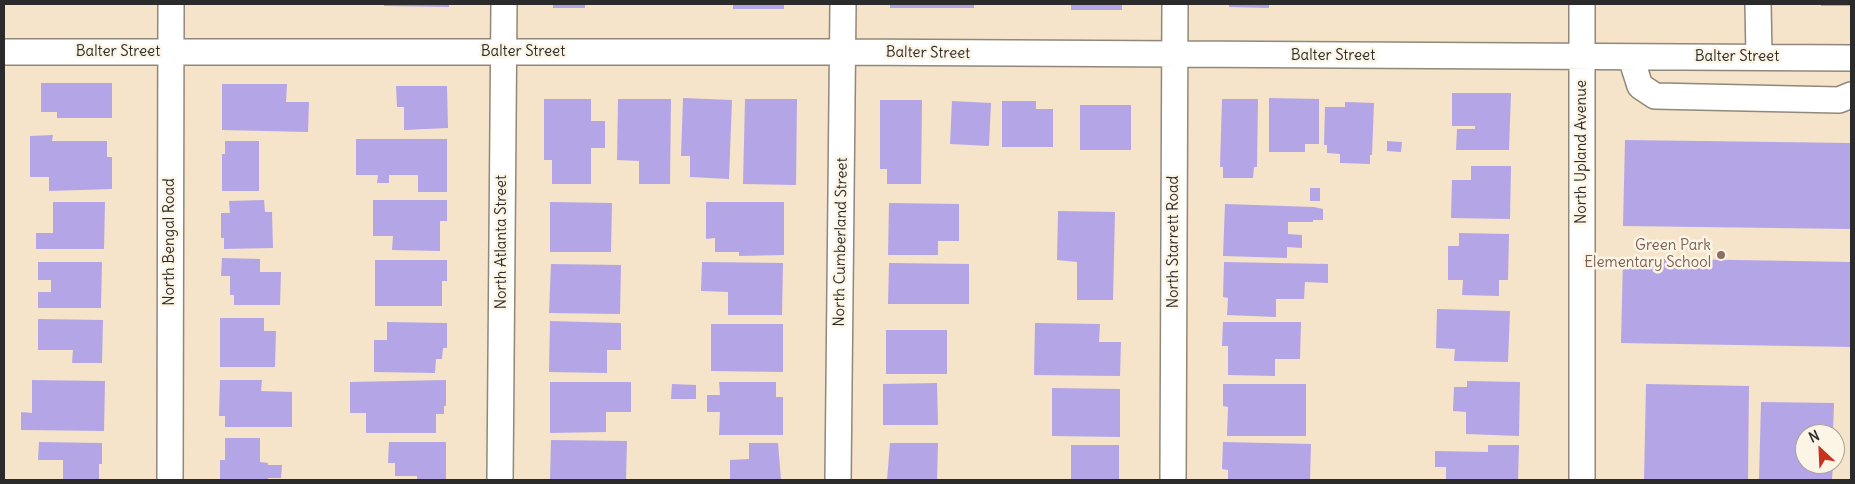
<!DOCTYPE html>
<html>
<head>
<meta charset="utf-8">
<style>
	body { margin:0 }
	#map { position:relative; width:1855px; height:484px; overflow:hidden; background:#f5e4c9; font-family:Delius,sans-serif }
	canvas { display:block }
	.frame { position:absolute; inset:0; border:5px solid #2b2b2b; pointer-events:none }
	.north { position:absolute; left:1795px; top:424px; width:50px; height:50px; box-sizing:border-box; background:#fcf5e5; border:1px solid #a8a49b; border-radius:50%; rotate:335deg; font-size:14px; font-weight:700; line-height:20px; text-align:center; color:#2b2b2b }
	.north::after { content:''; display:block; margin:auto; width:18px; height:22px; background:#c8321e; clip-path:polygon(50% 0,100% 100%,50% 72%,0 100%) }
</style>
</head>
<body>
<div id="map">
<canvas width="1855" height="484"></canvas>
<div class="frame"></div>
<div class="north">N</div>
</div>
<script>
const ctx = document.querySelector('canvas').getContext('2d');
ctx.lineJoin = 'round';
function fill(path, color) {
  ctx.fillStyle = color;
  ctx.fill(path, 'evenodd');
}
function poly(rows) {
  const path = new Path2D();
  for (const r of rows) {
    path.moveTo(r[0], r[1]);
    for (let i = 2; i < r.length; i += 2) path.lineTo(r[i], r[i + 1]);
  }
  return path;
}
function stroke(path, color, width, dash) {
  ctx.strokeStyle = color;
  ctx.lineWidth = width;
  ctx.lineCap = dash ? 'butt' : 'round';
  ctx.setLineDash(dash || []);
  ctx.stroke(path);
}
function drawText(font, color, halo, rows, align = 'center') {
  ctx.font = font + ' Delius,sans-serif';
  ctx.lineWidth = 5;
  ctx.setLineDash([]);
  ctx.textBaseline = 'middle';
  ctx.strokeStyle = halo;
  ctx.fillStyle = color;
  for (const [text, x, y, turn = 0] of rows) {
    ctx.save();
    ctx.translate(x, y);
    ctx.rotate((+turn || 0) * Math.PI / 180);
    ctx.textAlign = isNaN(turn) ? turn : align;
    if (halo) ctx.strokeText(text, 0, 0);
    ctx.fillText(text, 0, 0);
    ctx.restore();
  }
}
fill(poly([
	[384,4,449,4,449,7,384,6],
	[553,4,585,4,585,8,553,8],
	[733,4,784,4,784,9,733,9],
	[890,4,974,4,974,8,890,8],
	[1071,4,1122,4,1122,10,1071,10],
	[1229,4,1269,4,1269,8,1229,7],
	[1821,4,1851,4,1851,6,1821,6],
	[41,83,112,83,112,118,57,118,57,112,41,112],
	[222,84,287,84,286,102,309,102,308,132,222,130],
	[396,86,447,86,448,128,404,130,404,107,397,107],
	[1452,93,1511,93,1509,150,1456,150,1457,129,1475,129,1475,126,1452,126],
	[683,98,732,100,729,179,690,177,690,156,681,156],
	[1269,98,1319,99,1319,144,1305,144,1305,152,1269,152],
	[544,99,591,99,591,121,605,121,605,148,591,148,591,184,552,184,552,160,544,160],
	[618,99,671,99,670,184,639,184,639,161,617,160],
	[745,99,797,99,796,185,743,184],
	[1222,99,1258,99,1257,167,1254,167,1253,178,1223,178,1223,167,1220,167],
	[880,100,922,100,921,184,887,184,887,169,880,169],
	[952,101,991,103,989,146,950,144],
	[1002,101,1036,101,1036,109,1053,109,1053,147,1002,147],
	[1345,102,1374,103,1372,155,1370,155,1370,164,1340,163,1340,154,1327,153,1327,145,1324,145,1325,107,1345,107],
	[1080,105,1131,105,1131,150,1080,150],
	[53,135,52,141,107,141,107,157,112,157,112,189,49,191,49,177,30,177,30,136],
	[356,139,447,139,447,192,418,192,418,175,389,175,389,183,377,183,378,175,356,175],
	[1625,140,1851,143,1851,229,1623,226],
	[225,141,259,141,259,191,222,191,222,154,225,154],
	[1387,141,1402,142,1401,152,1387,151],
	[1471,166,1511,166,1510,219,1451,218,1452,180,1471,180],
	[1310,188,1320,188,1320,201,1310,201],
	[264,200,265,212,272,212,273,248,224,249,224,238,221,238,221,213,230,213,229,201],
	[373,200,447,200,447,221,440,221,440,251,392,250,393,236,373,236],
	[53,202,105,202,104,249,36,249,36,233,53,233],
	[550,202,612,203,611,252,550,252],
	[706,202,784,202,784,255,739,256,739,252,715,252,715,238,706,239],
	[889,203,959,204,959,241,938,241,938,255,888,255],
	[1225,204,1314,207,1323,209,1323,220,1313,220,1313,222,1288,222,1288,234,1302,235,1302,248,1287,247,1287,258,1223,256],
	[1058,211,1115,212,1113,300,1077,300,1077,262,1057,260],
	[1459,233,1509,234,1508,280,1499,280,1499,296,1462,295,1463,280,1448,280,1448,246,1459,246],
	[222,258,260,259,260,272,281,272,280,305,234,305,234,295,230,295,230,276,221,276],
	[1623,258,1851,262,1851,347,1621,343],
	[375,260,447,260,447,281,442,281,442,306,375,306],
	[38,262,102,262,101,308,38,308,38,292,51,292,51,280,38,280],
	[702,262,783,263,782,315,728,315,728,292,701,291],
	[1224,262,1328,264,1328,283,1305,282,1304,299,1276,299,1276,317,1227,315,1228,298,1223,297],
	[889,263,969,264,969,304,888,304],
	[551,264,621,265,620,314,549,313],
	[1437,309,1510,311,1508,362,1454,361,1455,349,1436,348],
	[220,318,264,318,264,331,276,331,275,367,220,367],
	[38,319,103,320,102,363,72,363,73,350,38,350],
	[550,321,621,323,621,350,607,350,607,373,549,372],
	[387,322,447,323,447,348,443,348,442,359,436,359,435,373,374,372,374,340,387,340],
	[1223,322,1301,322,1300,359,1275,359,1275,376,1228,375,1228,346,1222,346],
	[1035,323,1100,324,1099,342,1121,342,1120,376,1034,375],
	[711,324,783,324,783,372,711,371],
	[886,330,947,330,947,374,886,374],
	[32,380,105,381,104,431,21,430,21,412,32,413],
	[220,380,262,380,261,391,292,392,292,427,225,427,225,416,219,416],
	[446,380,446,406,444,406,444,414,436,414,436,433,366,433,366,413,350,413,350,382],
	[1467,381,1520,382,1519,436,1466,434,1466,412,1453,411,1454,387,1467,387],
	[550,382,631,382,631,412,606,412,606,432,550,433],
	[719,382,776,382,776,397,783,397,783,435,719,435,720,412,707,412,707,395,720,395],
	[937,383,938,425,883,425,883,384],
	[672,384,696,385,696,399,671,399],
	[1223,384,1306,384,1306,436,1227,436,1228,407,1223,406],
	[1646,384,1749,386,1748,480,1644,480],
	[1052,388,1120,389,1120,437,1052,436],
	[1761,402,1834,403,1833,434,1805,434,1805,464,1833,464,1832,480,1759,480],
	[225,438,260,438,260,462,268,463,268,465,282,465,281,478,268,478,268,480,220,480,220,460,225,460],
	[551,440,627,441,626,480,550,480],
	[39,442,102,443,102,464,99,464,99,480,63,480,63,460,38,460],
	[389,442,446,442,446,480,417,480,417,476,395,476,395,463,388,463],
	[1223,442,1311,444,1310,480,1228,479,1228,470,1222,469],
	[749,443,778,443,781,480,730,480,730,460,749,459],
	[890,443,938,443,937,480,887,480],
	[1071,445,1119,445,1119,480,1071,480],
	[1488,445,1519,445,1518,480,1446,480,1446,467,1435,467,1435,451,1488,452]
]), '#b4a5e7');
const minor = poly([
	[1582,4,1582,480],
	[1758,4,1759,56],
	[4,52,843,52,1851,58],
	[1631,58,1640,86,1655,96,1839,100,1851,95],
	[170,480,171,4],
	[500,480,504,4],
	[838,480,843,4],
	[1173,480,1175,4]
]);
stroke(minor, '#90887a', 28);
stroke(minor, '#fff', 25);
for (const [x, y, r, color] of [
	[1721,255,5,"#8d6e63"]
]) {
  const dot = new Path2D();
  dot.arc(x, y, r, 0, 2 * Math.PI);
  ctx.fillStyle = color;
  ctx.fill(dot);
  stroke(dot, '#fcf5e5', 2);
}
drawText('15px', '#2b2b2b', '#fcf5e5', [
	["Balter Street",118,52],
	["Balter Street",523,52],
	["Balter Street",928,53,1],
	["Balter Street",1333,56],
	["Balter Street",1737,57],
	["North Upland Avenue",1582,152,-90],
	["North Bengal Road",170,242,-90],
	["North Atlanta Street",502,242,-90],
	["North Cumberland Street",841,242,-89],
	["North Starrett Road",1174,242,-90]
]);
drawText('15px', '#785e54', '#fcf5e5', [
	["Green Park",1711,246],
	["Elementary School",1711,263]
], 'right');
</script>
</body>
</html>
